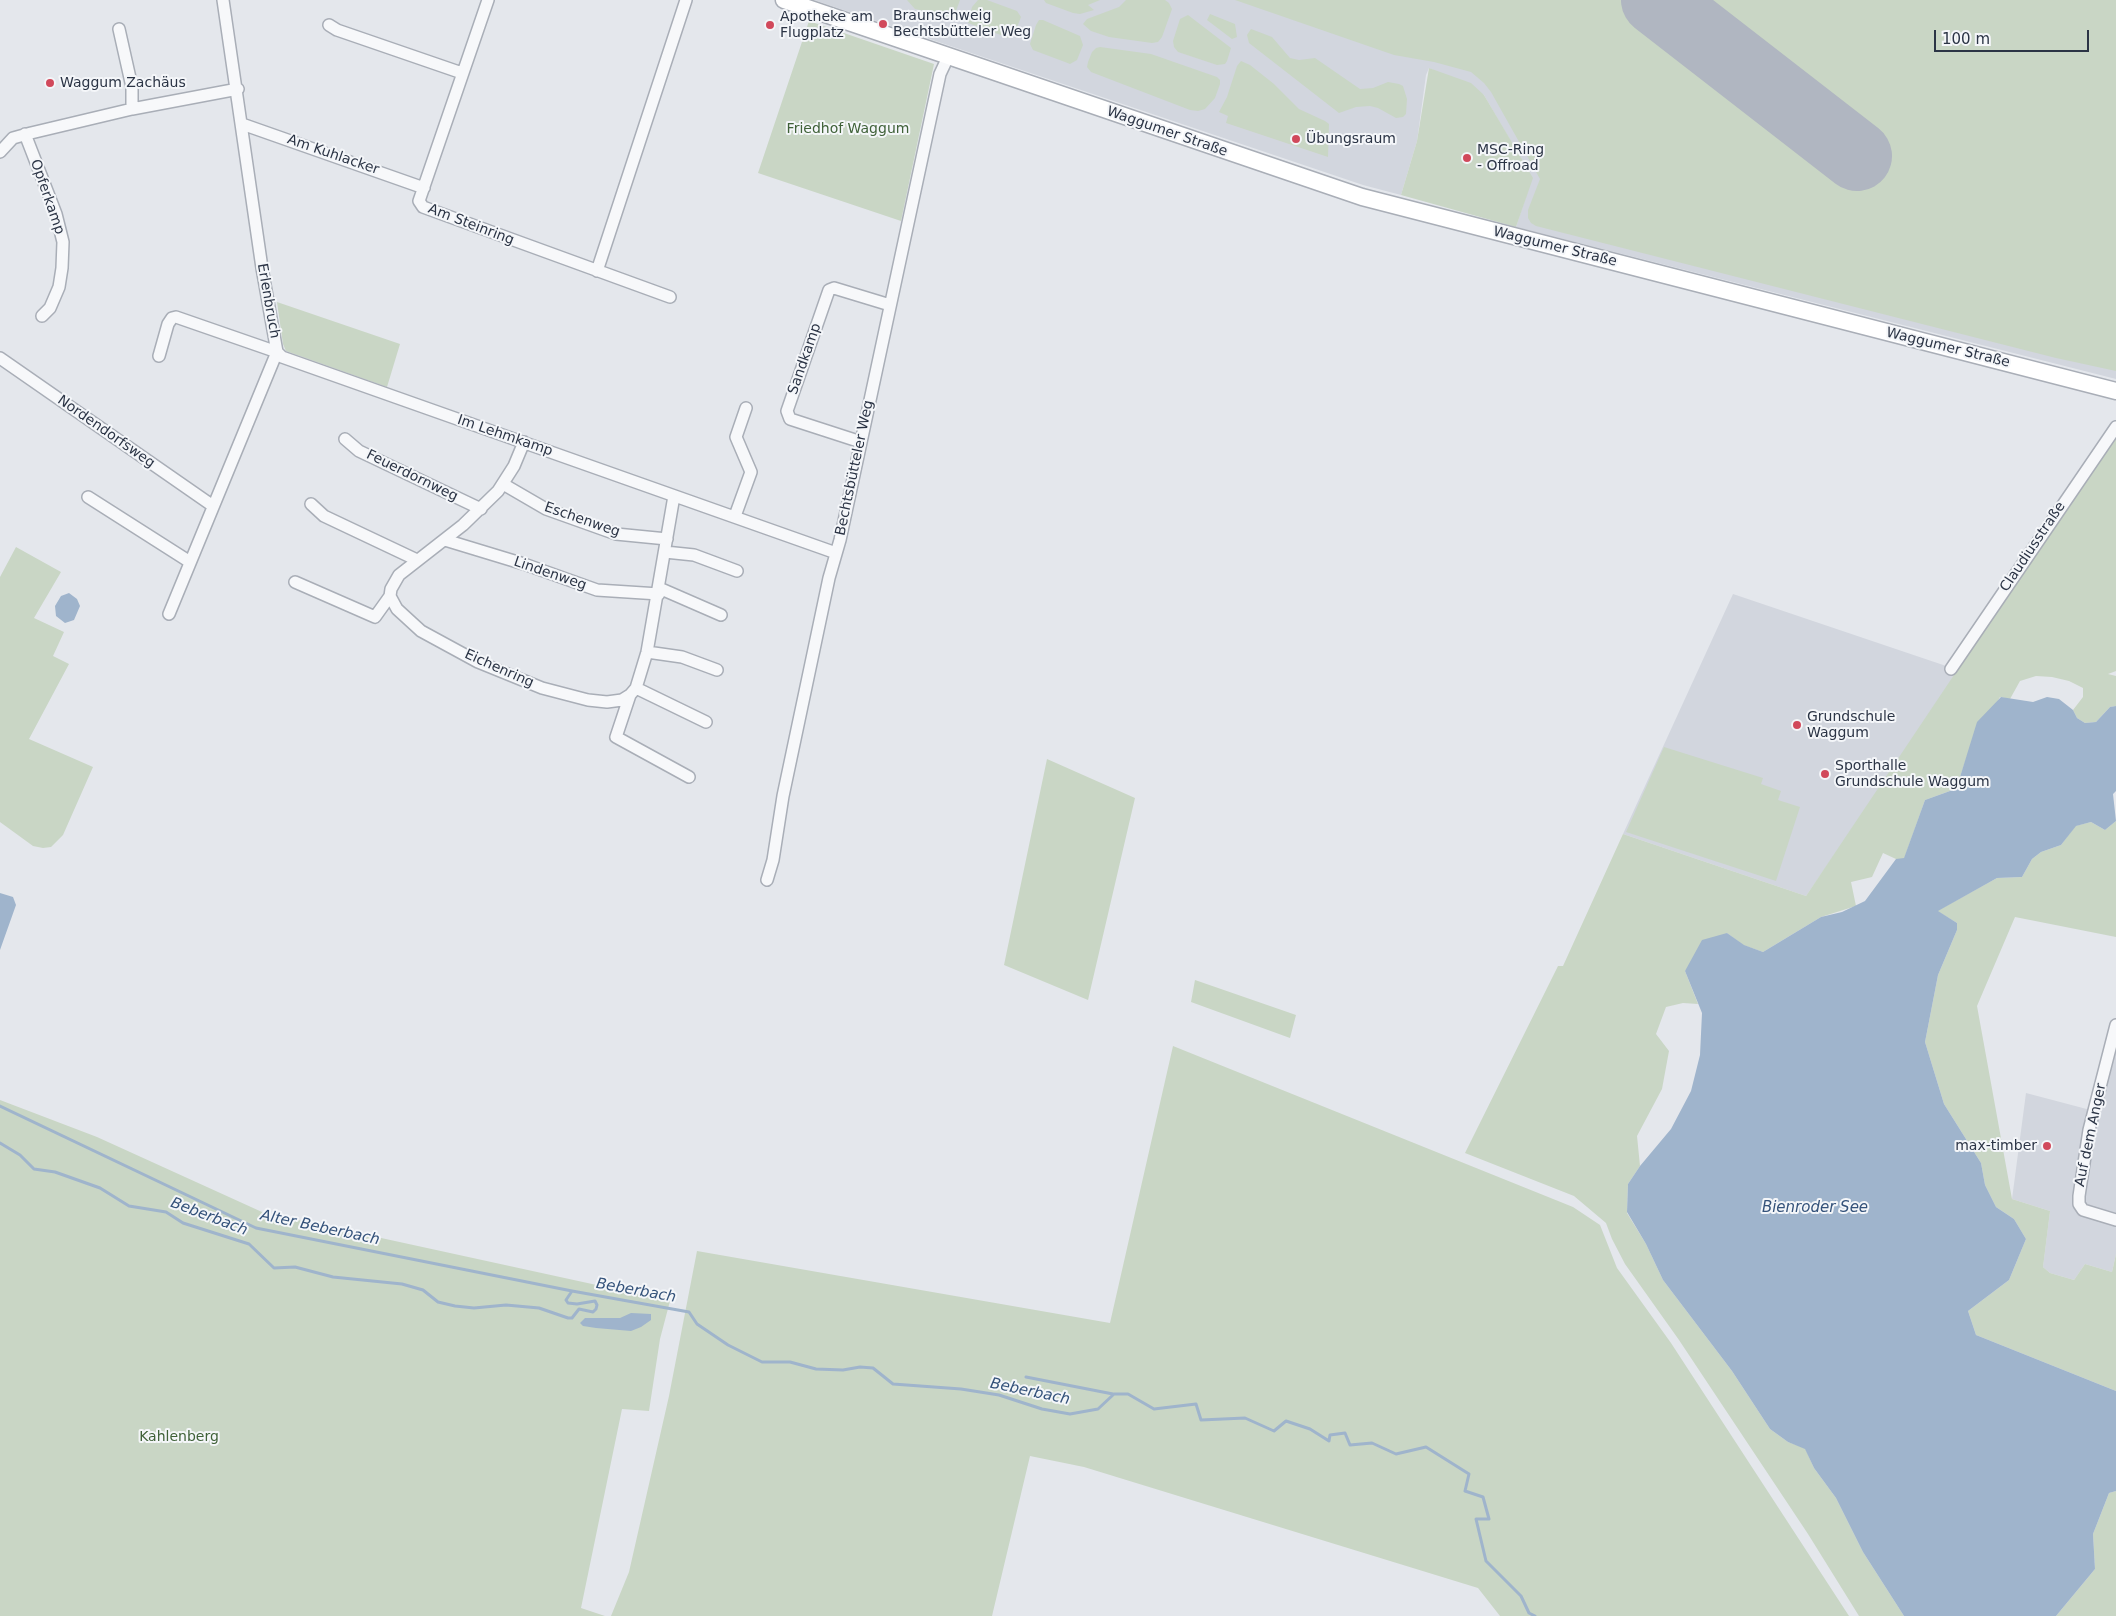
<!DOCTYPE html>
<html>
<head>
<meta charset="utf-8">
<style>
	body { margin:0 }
	#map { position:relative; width:2116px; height:1616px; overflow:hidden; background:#e4e7ec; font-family:"DejaVu Sans",sans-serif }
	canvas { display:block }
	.scale { position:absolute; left:1934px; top:30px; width:155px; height:22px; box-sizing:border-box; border:2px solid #2b3445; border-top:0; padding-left:6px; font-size:15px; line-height:18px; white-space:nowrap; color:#2b3445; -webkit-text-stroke:4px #f4f6f9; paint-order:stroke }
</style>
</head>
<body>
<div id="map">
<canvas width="2116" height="1616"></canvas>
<div class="scale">100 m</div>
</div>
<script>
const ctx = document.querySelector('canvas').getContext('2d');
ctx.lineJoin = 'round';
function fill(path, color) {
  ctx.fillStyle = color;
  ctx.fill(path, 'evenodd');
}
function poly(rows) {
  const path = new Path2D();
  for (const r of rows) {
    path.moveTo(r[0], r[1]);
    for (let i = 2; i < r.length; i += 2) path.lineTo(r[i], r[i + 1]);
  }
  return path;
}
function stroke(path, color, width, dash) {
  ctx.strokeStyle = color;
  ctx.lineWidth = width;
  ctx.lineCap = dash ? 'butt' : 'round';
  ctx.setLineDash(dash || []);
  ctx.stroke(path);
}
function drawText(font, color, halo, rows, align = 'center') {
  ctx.font = font + ' "DejaVu Sans",sans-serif';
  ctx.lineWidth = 4;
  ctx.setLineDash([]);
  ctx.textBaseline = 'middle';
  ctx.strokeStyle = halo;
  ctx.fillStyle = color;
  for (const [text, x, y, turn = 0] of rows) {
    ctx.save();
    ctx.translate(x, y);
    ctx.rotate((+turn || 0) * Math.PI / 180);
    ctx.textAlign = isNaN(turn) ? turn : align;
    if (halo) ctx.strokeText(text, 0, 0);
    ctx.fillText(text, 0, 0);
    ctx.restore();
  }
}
fill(poly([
	[814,0,2116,0,2116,379,1516,227,1532,178,1484,95,1429,68,1426,75,1417,141,1401,195,1363,185],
	[1733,594,1958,670,1886,780,1806,896,1623,834],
	[2116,1046,2116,1254,2112,1272,2085,1264,2074,1280,2050,1273,2043,1267,2050,1211,2012,1199,2026,1093,2098,1112]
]), '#d2d6de');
fill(poly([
	[907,0,960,0,956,11,948,16,915,9],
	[978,0,987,0,1017,11,1021,17,1014,35,1009,38,968,23,972,7],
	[1044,0,1100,0,1088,5,1094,10,1080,14,1073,13,1046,3],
	[1126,0,1165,0,1169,3,1172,9,1162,37,1158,42,1152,43,1109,37,1091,31,1083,24,1087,19,1119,7],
	[1235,0,2116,0,2116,371,2056,358,1536,226,1531,223,1528,218,1528,210,1540,179,1491,92,1484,83,1471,72,1434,62,1394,55],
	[1210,14,1235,24,1237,37,1232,39,1207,20],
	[1188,15,1231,48,1227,61,1225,64,1217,65,1178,52,1174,47,1173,41,1180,19],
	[1039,20,1043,20,1080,36,1083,45,1077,60,1070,64,1065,62,1033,50,1030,44,1036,25],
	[809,21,934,64,901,221,758,173],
	[1251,29,1272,37,1290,58,1299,60,1315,58,1360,89,1373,88,1388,82,1399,84,1403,86,1407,99,1406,114,1403,117,1396,118,1378,108,1370,106,1356,107,1339,113,1249,43,1247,35],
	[1100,47,1151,54,1217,77,1220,80,1220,84,1215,98,1205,109,1198,111,1190,110,1091,72,1087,67,1088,62,1092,52,1096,48],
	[1241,61,1250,65,1274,84,1299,109,1325,121,1329,124,1328,157,1226,123,1228,116,1219,112,1227,97,1237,66],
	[1429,68,1471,83,1484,95,1533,178,1516,227,1401,195,1417,141],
	[277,302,400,344,387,387,286,351,283,344],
	[2116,433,2116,671,2108,674,2116,676,2116,706,2110,707,2096,722,2085,723,2077,718,2073,710,2083,697,2083,688,2069,681,2052,677,2036,676,2020,681,2010,699,2000,697,1967,756,1960,777,1950,791,1925,800,1904,859,1896,859,1883,853,1872,877,1851,882,1856,906,1821,917,1763,952,1743,945,1727,933,1685,971,1698,1004,1683,1003,1666,1007,1656,1034,1669,1051,1662,1089,1637,1136,1640,1166,1628,1184,1627,1213,1646,1244,1663,1280,1732,1371,1770,1429,1788,1442,1805,1448,1814,1468,1836,1498,1863,1552,1904,1616,1859,1616,1808,1534,1679,1340,1625,1264,1612,1239,1606,1223,1574,1196,1465,1153,1558,966,1563,966,1623,834,1806,896],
	[16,547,61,572,34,618,64,632,53,656,69,664,29,739,93,767,63,835,51,847,43,848,33,846,0,822,0,577],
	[1664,747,1763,778,1761,784,1781,791,1778,800,1800,807,1776,881,1626,832],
	[1047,759,1135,798,1088,1000,1004,965],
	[2116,821,2116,937,2015,917,1977,1006,2012,1199,2050,1211,2043,1267,2050,1273,2074,1280,2085,1264,2112,1272,2116,1254,2116,1391,1976,1335,1968,1311,2009,1280,2026,1239,2014,1219,1996,1207,1985,1185,1981,1163,1944,1104,1925,1042,1938,975,1957,930,1957,923,1937,911,1997,878,2022,877,2032,859,2041,852,2061,845,2075,826,2091,822,2105,830],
	[1195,980,1296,1015,1290,1038,1191,1002],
	[1173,1046,1573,1207,1600,1225,1617,1268,1671,1343,1849,1616,1500,1616,1478,1588,1084,1467,1030,1456,992,1616,611,1616,629,1572,669,1396,697,1251,1110,1323],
	[0,1100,97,1137,262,1212,670,1301,660,1339,649,1411,622,1409,581,1608,605,1616,0,1616],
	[2116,1491,2116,1616,2056,1616,2095,1569,2093,1534,2109,1493]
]), '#c9d6c5');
fill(poly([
	[69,593,77,599,80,606,74,620,65,623,56,616,55,606,61,596],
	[2001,697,2033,702,2047,697,2059,699,2073,710,2077,718,2085,723,2096,722,2110,707,2116,706,2116,791,2113,794,2116,821,2105,830,2091,822,2076,826,2061,845,2041,852,2032,859,2022,877,1997,878,1938,911,1957,923,1957,930,1938,975,1925,1042,1944,1104,1981,1163,1985,1185,1996,1207,2014,1219,2026,1239,2009,1280,1968,1311,1976,1335,2116,1391,2116,1491,2109,1493,2093,1534,2095,1569,2056,1616,1904,1616,1863,1552,1836,1498,1814,1468,1805,1449,1788,1442,1770,1429,1732,1371,1663,1280,1646,1244,1627,1212,1628,1184,1640,1166,1671,1129,1691,1091,1700,1055,1702,1013,1685,971,1702,940,1727,933,1744,945,1763,952,1821,917,1842,912,1865,901,1896,859,1904,858,1925,800,1950,791,1960,777,1977,722],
	[0,893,13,897,16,905,0,950],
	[631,1313,651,1314,651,1320,641,1327,631,1331,596,1328,583,1326,580,1323,585,1318,620,1318]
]), '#9fb4cc');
stroke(poly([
	[0,1106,256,1228,572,1291,689,1312,697,1324,728,1345,762,1362,790,1362,816,1369,843,1370,860,1367,873,1368,893,1384,961,1389,999,1395,1042,1409,1070,1414,1098,1409,1114,1394,1128,1394,1154,1409,1196,1404,1201,1420,1245,1418,1274,1431,1286,1421,1310,1429,1329,1441,1330,1435,1345,1433,1350,1445,1372,1443,1396,1454,1426,1447,1469,1474,1465,1491,1483,1497,1489,1519,1476,1519,1486,1561,1521,1596,1529,1613,1535,1616],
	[0,1143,20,1155,34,1169,55,1172,100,1188,129,1206,166,1212,183,1223,249,1244,274,1268,295,1267,333,1277,402,1284,423,1290,438,1302,455,1306,474,1308,506,1305,539,1308,568,1318,572,1318,579,1309,593,1312,596,1309,597,1305,595,1301,577,1304,568,1303,566,1300,572,1291],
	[1026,1377,1113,1394]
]), '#9fb4cc', 3);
stroke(poly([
	[1656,0,1857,156]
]), '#b0b6c1', 70);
const street = poly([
	[488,0,419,201,423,207,670,297],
	[329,25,337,30,462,73],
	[119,29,132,87,132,109],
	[242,124,424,188],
	[25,134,56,214,63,242,62,268,59,287,50,308,42,316],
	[0,152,13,138,31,133,132,109,238,89],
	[597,271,686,0],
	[159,356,168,324,172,318,176,317,277,352,282,357,836,553],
	[0,358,213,506],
	[345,439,359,451,481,509],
	[524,442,514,466,498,491,463,525,399,575,391,589,390,596,397,609,421,631,478,662,542,688,588,700,607,702,622,700,630,695,636,688,647,652,674,496],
	[861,442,790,419,787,411,829,290,834,288,890,305],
	[503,484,546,509,616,534,667,539],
	[88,497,190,562],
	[311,504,324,516,417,560],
	[735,516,751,472,736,437,746,408],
	[445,540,524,564,597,590,659,594],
	[665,552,694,555,737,571],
	[295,582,375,617,390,596],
	[659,588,721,615],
	[169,614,277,352,262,268,223,0],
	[647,652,682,657,717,670],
	[1951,669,2116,427],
	[636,688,706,722],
	[630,695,616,737,689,777],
	[767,880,773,860,783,796,829,578,840,540,940,74,948,57],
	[2116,1025,2089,1130,2079,1196,2079,1204,2083,1210,2116,1220]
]);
const secondary = poly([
	[784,0,1362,197,2116,391]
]);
stroke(street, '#a9aeb7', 14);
stroke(secondary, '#a9aeb7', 19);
stroke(street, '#f7f8fa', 11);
stroke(secondary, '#fff', 16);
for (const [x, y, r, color] of [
	[883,24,5,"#d1495b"],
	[770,25,5,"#d1495b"],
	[50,83,5,"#d1495b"],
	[1296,139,5,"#d1495b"],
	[1467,158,5,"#d1495b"],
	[1797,725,5,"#d1495b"],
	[1825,774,5,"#d1495b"],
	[2047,1146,5,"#d1495b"]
]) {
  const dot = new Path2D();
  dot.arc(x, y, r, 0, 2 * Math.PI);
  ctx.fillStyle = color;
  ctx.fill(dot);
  stroke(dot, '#f4f6f9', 2);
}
drawText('14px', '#2b3445', '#f4f6f9', [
	["Braunschweig",893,16],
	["Bechtsbütteler Weg",893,32],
	["Apotheke am",780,17],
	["Flugplatz",780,33],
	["Waggum Zachäus",60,83],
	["Übungsraum",1306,139],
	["MSC-Ring",1477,150],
	["- Offroad",1477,166],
	["Grundschule",1807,717],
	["Waggum",1807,733],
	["Sporthalle",1835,766],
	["Grundschule Waggum",1835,782],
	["max-timber",2037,1146,"right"]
], 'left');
drawText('14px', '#3f6138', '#f4f6f9', [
	["Friedhof Waggum",848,129],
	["Kahlenberg",179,1437]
]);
drawText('14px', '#2b3445', '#f4f6f9', [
	["Waggumer Straße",1167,132,19],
	["Am Kuhlacker",333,155,19],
	["Opferkamp",47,197,71],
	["Am Steinring",471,225,21],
	["Waggumer Straße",1555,247,14],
	["Erlenbruch",268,301,80],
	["Waggumer Straße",1948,348,14],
	["Sandkamp",805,359,-71],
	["Nordendorfsweg",106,432,35],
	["Im Lehmkamp",505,436,19],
	["Bechtsbütteler Weg",855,468,-78],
	["Feuerdornweg",412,476,26],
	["Eschenweg",582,520,19],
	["Claudiusstraße",2033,547,-56],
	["Lindenweg",550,574,19],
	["Eichenring",499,669,24],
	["Auf dem Anger",2091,1135,-78]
]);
drawText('italic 15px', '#34527a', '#f4f6f9', [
	["Bienroder See",1815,1208],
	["Beberbach",209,1217,21],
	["Alter Beberbach",320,1228,12],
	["Beberbach",636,1291,10],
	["Beberbach",1030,1392,12]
]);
</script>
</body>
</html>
